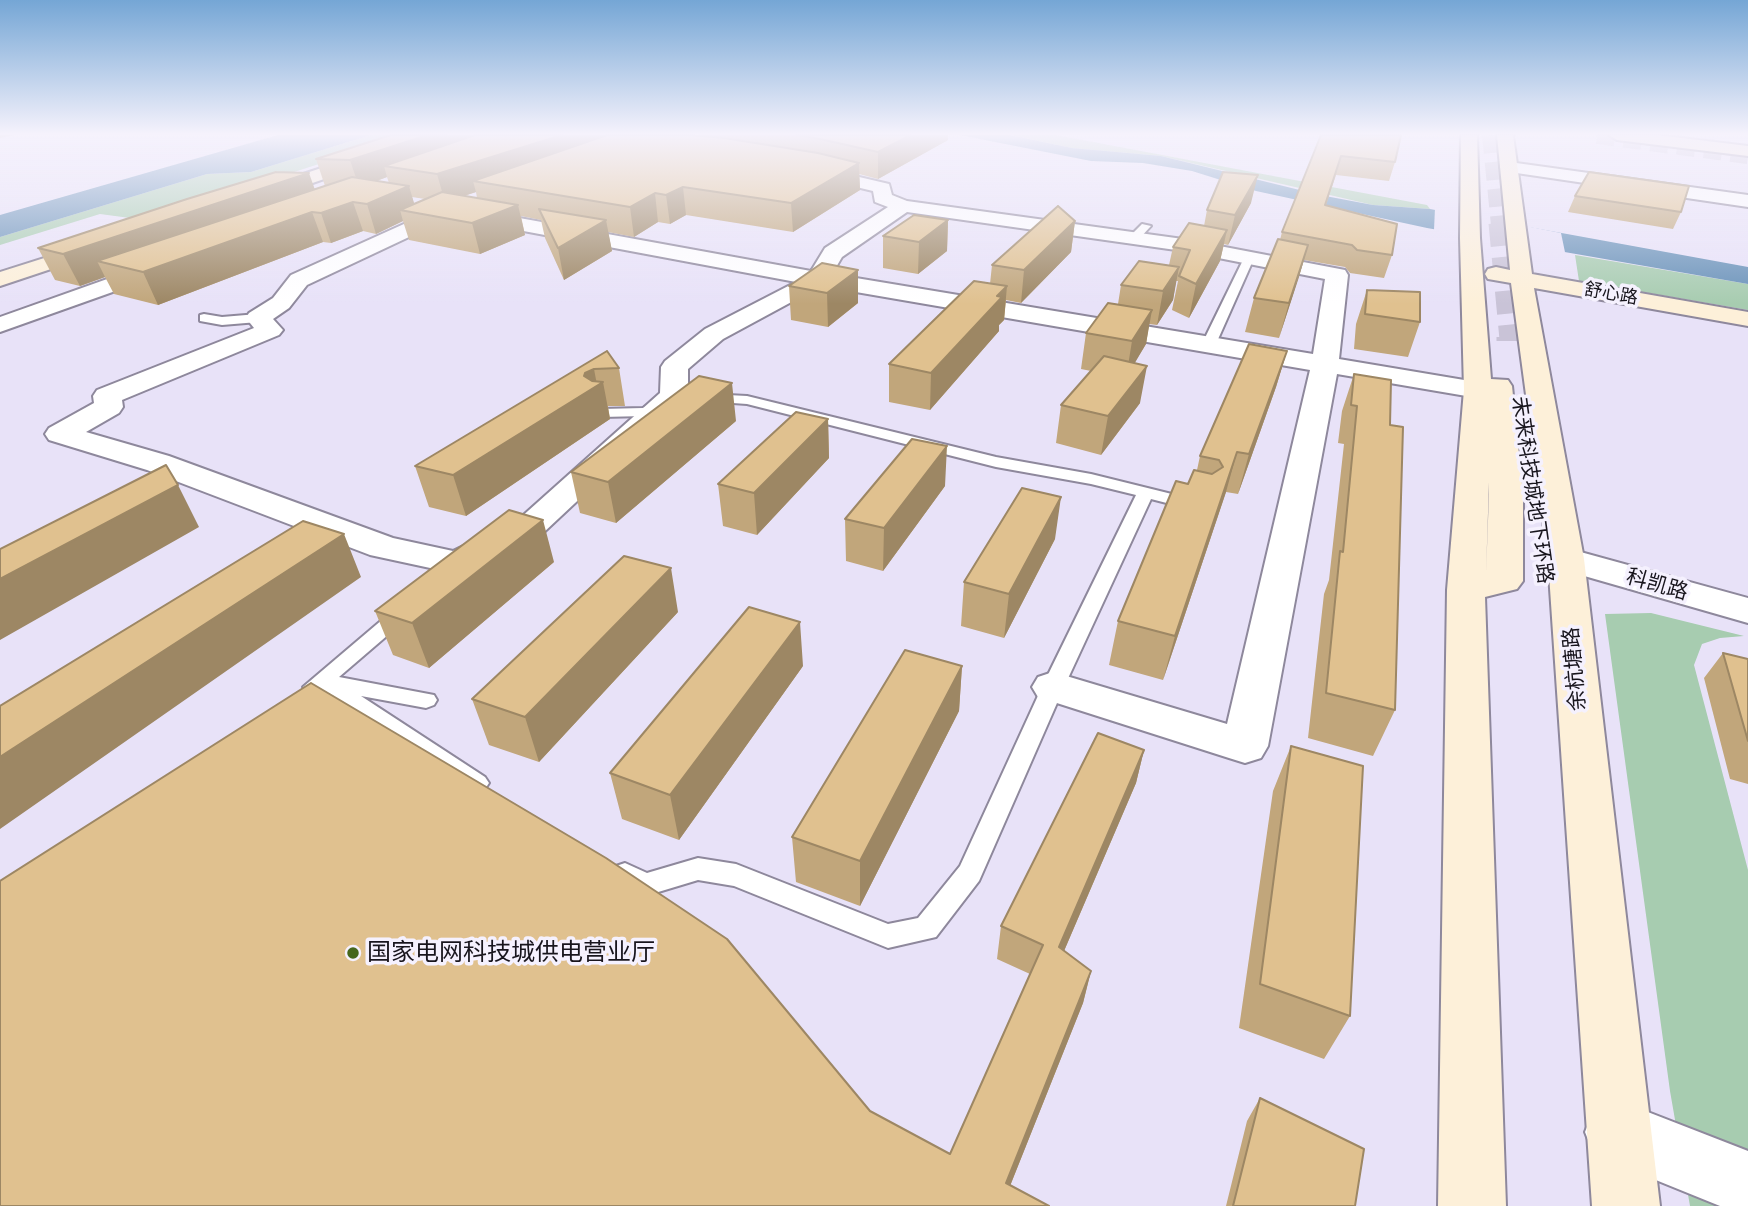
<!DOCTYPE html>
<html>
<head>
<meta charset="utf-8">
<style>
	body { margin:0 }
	canvas { display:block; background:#e8e2f8 }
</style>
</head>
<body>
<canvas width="1748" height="1206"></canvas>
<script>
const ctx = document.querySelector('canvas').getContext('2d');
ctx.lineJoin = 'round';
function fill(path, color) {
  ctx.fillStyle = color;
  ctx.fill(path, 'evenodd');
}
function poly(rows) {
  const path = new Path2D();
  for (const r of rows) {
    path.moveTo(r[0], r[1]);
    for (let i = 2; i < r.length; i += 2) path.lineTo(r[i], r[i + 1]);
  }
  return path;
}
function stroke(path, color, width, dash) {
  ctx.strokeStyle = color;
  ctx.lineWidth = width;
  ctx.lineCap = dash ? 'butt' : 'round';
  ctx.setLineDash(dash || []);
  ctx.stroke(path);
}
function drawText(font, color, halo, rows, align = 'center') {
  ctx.font = font + ' "Work Sans","Noto Sans SC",sans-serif';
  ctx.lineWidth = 7;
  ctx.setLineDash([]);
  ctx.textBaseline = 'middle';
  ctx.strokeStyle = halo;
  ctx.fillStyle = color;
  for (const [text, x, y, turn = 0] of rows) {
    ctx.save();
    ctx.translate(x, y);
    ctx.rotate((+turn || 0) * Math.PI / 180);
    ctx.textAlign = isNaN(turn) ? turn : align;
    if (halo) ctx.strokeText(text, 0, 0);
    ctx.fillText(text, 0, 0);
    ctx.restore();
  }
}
fill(poly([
	[371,135,409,135,145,220,100,214,0,245,0,237,207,174,251,172],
	[1010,135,1056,135,1427,205,1430,209,1373,205,1161,156,1072,148],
	[1575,255,1748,284,1748,310,1579,281],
	[1651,613,1744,636,1720,638,1702,644,1694,665,1748,870,1748,1206,1690,1206,1670,1091,1605,614]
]), '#a7ccb0');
fill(poly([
	[278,135,371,135,251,172,207,174,0,237,0,215],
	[960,135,1010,135,1072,148,1161,156,1320,195,1373,205,1430,209,1748,267,1748,284,1427,228,1256,191,1192,171,1143,163,1091,161]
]), '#6992b9');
fill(poly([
	[1435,208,1561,233,1566,257,1434,230]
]), '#e8e2f8');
stroke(poly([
	[1491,135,1500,225],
	[1597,135,1748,155]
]), '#c9c3d7', 18, [18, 9]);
stroke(poly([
	[1500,223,1511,339]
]), '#c9c3d7', 23, [23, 11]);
stroke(poly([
	[1511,337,1511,341]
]), '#c9c3d7', 29, [29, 15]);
const lane = poly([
	[1142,224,1151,226,1138,240,1130,240,1130,236,1142,224],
	[1249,255,1254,258,1215,346,1213,349,1203,349,1201,346,1244,258,1249,255],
	[204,314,222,317,258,314,264,318,258,322,222,325,200,321,200,315,204,314],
	[709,394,747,396,996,457,1091,474,1200,501,1202,505,1194,510,1151,499,1064,687,979,881,936,937,888,948,734,886,698,880,645,896,616,882,612,874,616,866,625,863,647,873,698,858,736,864,888,924,918,918,960,866,1042,687,1136,495,1091,484,996,467,747,404,704,401,702,398,709,394],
	[663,398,668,399,670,402,668,405,646,416,601,417,594,413,601,409,643,408,663,398],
	[403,606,410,608,413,612,410,616,339,677,434,695,437,700,434,705,426,708,361,696,485,777,489,783,485,789,477,792,469,789,323,691,314,694,306,692,303,687,396,608,403,606]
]);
const street = poly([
	[1509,162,1748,195,1748,207,1503,171,1500,167,1503,163,1509,162],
	[808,165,889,184,892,195,907,201,1183,239,1345,270,1348,275,1339,359,1488,384,1492,390,1488,396,1478,398,1337,374,1268,746,1261,758,1245,763,1229,758,1038,697,1032,687,1038,677,1053,672,1227,724,1310,370,821,286,723,339,688,369,688,395,684,401,543,533,471,571,458,574,370,555,147,470,49,440,45,434,49,428,94,403,93,396,97,390,254,328,246,318,249,313,273,298,291,275,446,205,460,205,463,209,460,213,307,285,289,308,273,319,283,330,279,335,122,400,123,407,119,413,86,432,169,456,393,538,453,551,519,519,660,393,661,367,665,361,705,329,796,282,470,221,460,215,463,211,470,209,811,271,825,248,888,207,875,202,873,191,802,174,799,170,802,166,808,165],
	[907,212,1183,251,1325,279,1313,354,832,274,842,257,907,212],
	[158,261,166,263,169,268,166,273,0,332,0,317,158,261],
	[1566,548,1748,598,1748,623,1553,567,1548,559,1553,551,1566,548],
	[1617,1100,1748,1151,1748,1206,1720,1206,1594,1155,1585,1132,1594,1109,1617,1100]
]);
const secondary = poly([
	[421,135,445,135,443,138,269,198,262,200,253,194,255,190,421,135],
	[1461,135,1477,135,1480,238,1491,379,1508,380,1512,386,1523,494,1523,581,1517,589,1485,597,1506,1206,1438,1206,1447,590,1464,390,1460,238,1461,135],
	[1489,482,1489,494,1486,574,1489,482],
	[1497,135,1513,135,1532,274,1748,312,1748,326,1534,288,1584,559,1660,1206,1592,1206,1548,559,1511,283,1488,279,1485,274,1488,269,1496,267,1510,270,1497,135],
	[1609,135,1657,135,1748,146,1748,156,1617,140,1609,135],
	[98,241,105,243,109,247,105,251,0,286,0,272,98,241]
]);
stroke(lane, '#8e889c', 4);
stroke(street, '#8e889c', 4);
stroke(secondary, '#8e889c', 4);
fill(lane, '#fff');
fill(street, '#fff');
fill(secondary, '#fdf0d9');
fill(poly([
	[391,135,948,135,948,140,878,179,859,174,860,190,793,232,686,215,670,224,658,222,634,237,608,232,612,251,564,280,545,238,541,220,521,216,525,235,480,254,409,240,403,221,376,234,363,231,331,243,323,242,158,305,114,294,105,277,80,286,55,280,38,248,315,189,325,186,316,159],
	[387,177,389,183,377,181],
	[476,192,477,198,464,196],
	[412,197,425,199,414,204],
	[1321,135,1395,162,1389,181,1336,175,1326,205,1392,255,1384,278,1350,273,1345,267,1304,260,1279,338,1245,332,1254,298,1280,240,1282,232],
	[1575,196,1681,212,1673,229,1568,212],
	[1251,203,1228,245,1224,244,1220,261,1189,318,1172,310,1178,281,1176,281,1173,300,1157,325,1149,324,1146,344,1134,363,1140,403,1101,455,1056,443,1061,405,1091,371,1081,369,1086,333,1118,304,1121,285,1169,265,1173,247,1204,226,1207,210],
	[948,220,947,251,918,274,883,268,883,236],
	[1075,221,1071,252,1021,303,1006,300,1004,320,999,325,999,331,930,410,889,402,889,364,990,284,992,265],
	[822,263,858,303,828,327,791,320,789,286],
	[1367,290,1420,322,1408,357,1354,349,1356,324],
	[607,351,619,368,625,406,608,406,610,419,466,516,429,507,415,466],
	[1287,351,1276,387,1238,494,1226,492,1163,680,1109,665,1118,621,1188,484,1197,470,1200,456],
	[1354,374,1390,425,1395,710,1373,756,1308,738,1324,594,1329,580,1344,444,1338,443,1342,411],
	[828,419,829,458,757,535,723,526,718,484],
	[736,421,616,523,580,513,571,472],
	[945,486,883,571,846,561,845,519],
	[1055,539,1004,638,961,626,964,582],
	[554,562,429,668,393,655,375,611],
	[678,612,539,762,489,745,472,699],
	[1723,653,1748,659,1748,784,1730,779,1704,678],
	[803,666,679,840,622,819,610,773],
	[962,666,959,711,860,906,796,882,792,837],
	[311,683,606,858,727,939,870,1111,950,1154,1030,974,997,959,1001,926,1098,733,1144,750,1136,783,1064,951,1091,971,1083,1003,1010,1186,1049,1206,0,1206,0,881],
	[1291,746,1350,1016,1324,1059,1239,1028,1273,791],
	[1260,1098,1355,1206,1226,1206,1247,1121]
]), '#c1a67b');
fill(poly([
	[0,135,14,135,0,138],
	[428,135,506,135,384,166,387,177,359,187,350,160],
	[562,135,640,135,473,181,476,192,445,202,437,174],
	[911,135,948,135,948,140,878,179,878,152],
	[859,163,860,190,793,232,791,203],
	[309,173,319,201,97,261,105,277,80,286,63,254],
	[1258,175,1251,203,1228,245,1235,215],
	[409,186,417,213,400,210,403,221,376,234,367,204],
	[683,187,686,215,670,224,666,195],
	[655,193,658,222,634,237,630,207],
	[353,202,363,231,331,243,321,213],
	[518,205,525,235,480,254,472,223],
	[312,212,323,242,158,305,143,272],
	[606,220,612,251,564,280,558,248],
	[948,220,947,251,918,274,919,242],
	[1075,221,1071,252,1021,303,1024,270],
	[1227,230,1220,261,1189,318,1196,284],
	[1308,245,1299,277,1279,338,1289,303],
	[1179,267,1173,300,1157,325,1163,291],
	[858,270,858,303,828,327,827,293],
	[1007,286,1004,320,999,325,999,331,930,410,931,373,997,296],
	[1152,310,1146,344,1126,378,1132,341],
	[1287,351,1276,387,1238,494,1249,454],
	[1147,366,1140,403,1101,455,1108,416],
	[594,369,597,385,603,382,610,419,466,516,453,475,584,376,585,373],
	[732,383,736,421,616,523,608,482],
	[828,419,829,458,757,535,754,493],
	[947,446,945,486,883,571,884,528],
	[1237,452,1226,492,1163,680,1175,636],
	[178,485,199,527,0,640,0,579],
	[1061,497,1055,539,1004,638,1009,594],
	[543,520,554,562,429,668,412,623],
	[344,534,361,577,0,829,0,757],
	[671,568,678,612,539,762,525,717],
	[800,622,803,666,679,840,670,795],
	[962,666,959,711,860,906,860,861],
	[1144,750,1136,783,1052,979,1059,947],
	[1091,971,1083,1003,1002,1206,1006,1183]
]), '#9d8764');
const building = poly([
	[391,135,428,135,350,160,316,159,391,135],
	[475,135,562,135,437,174,384,166,475,135],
	[607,135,690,135,724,138,818,153,859,163,791,203,683,187,666,195,655,193,630,207,473,181,607,135],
	[797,135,911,135,878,152,820,139,797,135],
	[1321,135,1401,135,1395,162,1341,156,1325,205,1397,224,1392,255,1357,250,1352,245,1282,232,1321,135],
	[276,172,309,173,63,254,38,248,187,199,276,172],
	[1223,172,1258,175,1235,215,1207,210,1223,172],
	[1589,172,1689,186,1681,212,1575,196,1589,172],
	[352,177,409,186,367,204,353,202,321,213,312,212,143,272,97,261,352,177],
	[442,192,518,205,472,223,400,210,442,192],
	[1058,206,1075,221,1024,270,992,265,1058,206],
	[539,209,606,220,558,248,539,209],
	[914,215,948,220,919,242,883,236,914,215],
	[1189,223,1227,230,1196,284,1179,276,1190,250,1173,247,1189,223],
	[1278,239,1308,245,1289,303,1254,298,1278,239],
	[1139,261,1179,267,1163,291,1121,285,1139,261],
	[822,263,858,270,827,293,789,286,822,263],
	[974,281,1007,286,997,296,1002,297,931,373,889,364,974,281],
	[1367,290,1420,292,1420,322,1365,314,1367,290],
	[1108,303,1152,310,1132,341,1086,333,1108,303],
	[1249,344,1287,351,1249,454,1237,452,1175,636,1118,621,1176,481,1188,484,1194,470,1212,474,1223,467,1219,460,1200,456,1249,344],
	[607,351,619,368,594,369,585,373,584,376,592,381,603,382,453,475,415,466,607,351],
	[1104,356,1147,366,1108,416,1061,405,1104,356],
	[1354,374,1391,380,1390,425,1403,427,1395,710,1326,693,1340,551,1343,552,1357,406,1351,405,1354,374],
	[699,376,732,383,608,482,571,472,699,376],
	[796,412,828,419,754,493,718,484,796,412],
	[912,439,947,446,884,528,845,519,912,439],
	[166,465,178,485,0,579,0,549,166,465],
	[1022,488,1061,497,1009,594,964,582,1022,488],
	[509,510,543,520,412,623,375,611,509,510],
	[303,521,344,534,0,757,0,706,303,521],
	[624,556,671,568,525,717,472,699,624,556],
	[749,607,800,622,670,795,610,773,749,607],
	[905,650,962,666,860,861,792,837,905,650],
	[1723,653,1748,659,1748,741,1723,653],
	[311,683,606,858,727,939,870,1111,950,1154,1043,945,1001,926,1098,733,1144,750,1059,947,1091,971,1006,1183,1049,1206,0,1206,0,881,311,683],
	[1291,746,1363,766,1350,1016,1260,984,1291,746],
	[1260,1098,1364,1149,1355,1206,1233,1206,1260,1098]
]);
fill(building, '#e0c18f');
stroke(building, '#9d8764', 2);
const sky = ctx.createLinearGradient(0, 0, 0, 304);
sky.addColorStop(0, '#75a6d5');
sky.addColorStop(0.44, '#f5f2fc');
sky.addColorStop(1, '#f5f2fc00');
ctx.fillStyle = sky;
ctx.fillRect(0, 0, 1748, 304);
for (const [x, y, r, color] of [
	[353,953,7,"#45661d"]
]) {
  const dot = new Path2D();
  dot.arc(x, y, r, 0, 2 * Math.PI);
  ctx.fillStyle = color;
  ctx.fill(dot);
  stroke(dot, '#f5f1fe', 2.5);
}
drawText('18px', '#18151d', '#f5f1fe', [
	["舒心路",1611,294,10]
]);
drawText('21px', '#18151d', '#f5f1fe', [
	["未来科技城地下环路",1532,490,82],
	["科凯路",1657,585,16],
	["余杭塘路",1575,669,-95]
]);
drawText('24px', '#18151d', '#f5f1fe', [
	["国家电网科技城供电营业厅",367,953]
], 'left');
</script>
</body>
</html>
